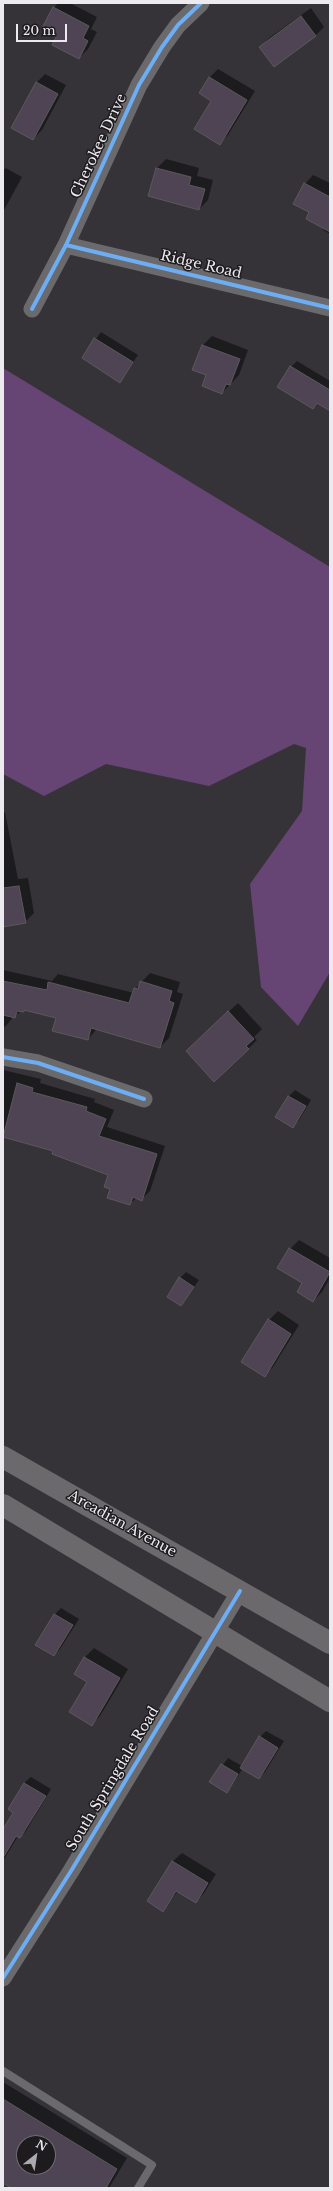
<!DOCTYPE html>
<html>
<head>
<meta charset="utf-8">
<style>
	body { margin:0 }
	#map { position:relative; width:333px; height:2191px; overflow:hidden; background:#363338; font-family:"Libre Baskerville",serif }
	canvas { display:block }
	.frame { position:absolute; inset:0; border:4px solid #edeaef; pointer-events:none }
	.north { position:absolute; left:16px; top:2135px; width:40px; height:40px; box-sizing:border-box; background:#1d1b1e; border:1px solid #706e72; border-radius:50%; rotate:30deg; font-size:11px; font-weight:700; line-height:16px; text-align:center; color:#edeaef }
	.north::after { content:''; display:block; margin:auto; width:14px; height:18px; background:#adaaaf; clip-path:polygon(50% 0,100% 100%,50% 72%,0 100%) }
	.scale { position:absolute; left:16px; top:24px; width:51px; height:18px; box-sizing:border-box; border:2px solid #edeaef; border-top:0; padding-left:5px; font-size:12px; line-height:14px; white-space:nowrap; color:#edeaef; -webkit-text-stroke:3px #1d1b1e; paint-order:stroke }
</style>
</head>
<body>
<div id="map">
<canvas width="333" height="2191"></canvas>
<div class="frame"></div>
<div class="north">N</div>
<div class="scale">20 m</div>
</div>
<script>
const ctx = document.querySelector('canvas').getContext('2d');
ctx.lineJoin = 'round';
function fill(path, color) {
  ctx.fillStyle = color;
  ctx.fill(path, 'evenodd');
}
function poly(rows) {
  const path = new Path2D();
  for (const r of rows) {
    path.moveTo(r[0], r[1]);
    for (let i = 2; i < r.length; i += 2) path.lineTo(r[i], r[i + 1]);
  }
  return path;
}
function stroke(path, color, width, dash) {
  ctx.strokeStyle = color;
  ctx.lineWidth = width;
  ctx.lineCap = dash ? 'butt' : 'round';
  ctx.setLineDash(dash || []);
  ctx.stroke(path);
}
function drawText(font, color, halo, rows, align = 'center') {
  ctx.font = font + ' "Libre Baskerville",serif';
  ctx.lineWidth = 3;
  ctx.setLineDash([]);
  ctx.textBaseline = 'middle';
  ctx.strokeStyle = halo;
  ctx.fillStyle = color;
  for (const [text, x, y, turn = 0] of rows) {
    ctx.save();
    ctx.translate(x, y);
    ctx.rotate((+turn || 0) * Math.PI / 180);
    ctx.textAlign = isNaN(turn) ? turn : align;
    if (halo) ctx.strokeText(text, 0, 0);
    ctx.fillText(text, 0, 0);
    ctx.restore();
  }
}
fill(poly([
	[3,368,330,567,330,972,298,1026,261,987,250,884,302,811,306,748,294,744,209,786,106,764,44,796,3,774]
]), '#664575');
fill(poly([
	[58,3,70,3,97,17,91,29,97,32,88,49,79,58,58,35,54,8],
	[311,8,324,27,315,36,260,47,269,38],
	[218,69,255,91,228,135,220,143,213,101,200,93,210,77],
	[45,74,66,85,42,130,33,139,36,83],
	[166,159,199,168,197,176,213,180,208,200,199,209,150,195,157,168],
	[6,168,22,177,3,212,3,170],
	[313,175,330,183,330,234,323,230,324,227,310,212,305,184],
	[101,332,138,355,120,381,83,357],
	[212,336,248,350,239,375,222,393,208,375,194,370,203,345],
	[297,361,330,381,330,409,318,402,313,408,291,367],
	[5,812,18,879,28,878,34,913,25,922,3,926,3,813],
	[3,970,52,981,58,974,134,993,135,989,150,973,180,982,177,992,183,994,169,1038,160,1047,97,1029,88,1039,57,1017,25,1009,14,1016,5,1027,3,1026],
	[238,1003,262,1029,254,1037,257,1040,248,1049,196,1042],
	[3,1070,41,1079,40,1083,95,1099,94,1102,114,1110,107,1127,165,1146,150,1191,141,1200,136,1198,130,1204,111,1189,109,1174,55,1150,3,1136],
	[295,1090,311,1100,299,1120,292,1127,276,1117,289,1096],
	[299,1240,330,1258,330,1278,322,1292,313,1301,290,1249],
	[186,1272,199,1280,181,1305,180,1278],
	[278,1311,299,1325,273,1367,264,1376,269,1320],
	[61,1608,79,1619,60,1649,54,1655,36,1644,55,1614],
	[94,1648,128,1669,100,1716,92,1724,88,1682,75,1674,85,1657],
	[266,1731,284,1741,265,1772,259,1778,243,1768,227,1792,211,1782,228,1758,242,1766,260,1737],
	[31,1777,51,1789,26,1831,20,1837,18,1836,3,1861,3,1831,15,1812,24,1783],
	[182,1853,216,1874,204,1893,196,1902,178,1891,162,1910,148,1901,173,1861],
	[3,2082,127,2158,109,2188,13,2188,3,2182],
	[24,2143,48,2143,48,2167,24,2167]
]), '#0007');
const building = poly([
	[53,7,89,26,83,38,88,41,79,59,52,45,57,35,42,28,53,7],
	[301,16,316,36,274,67,259,47,301,16],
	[209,77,247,100,220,145,194,129,211,101,199,93,209,77],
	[36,82,58,94,33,140,11,128,36,82],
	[156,168,191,177,189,185,205,189,199,210,148,196,156,168],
	[304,183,330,197,330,232,306,219,309,212,293,204,304,183],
	[94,338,133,362,120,383,82,358,94,338],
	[202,345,240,359,230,385,226,384,222,394,202,386,206,375,192,370,202,345],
	[290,366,330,390,330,411,317,403,313,409,277,387,290,366],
	[19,886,26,923,3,927,3,888,19,886],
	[3,981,47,990,48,982,129,1003,134,988,138,989,140,981,172,991,169,1001,174,1003,160,1048,91,1028,88,1040,52,1031,56,1018,24,1010,24,1012,17,1011,15,1018,3,1015,3,981],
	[228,1011,254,1039,246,1046,249,1049,214,1082,186,1051,228,1011],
	[17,1083,33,1088,32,1092,87,1107,86,1111,106,1119,99,1136,157,1154,142,1201,133,1197,130,1205,107,1198,110,1189,104,1187,108,1175,52,1154,53,1151,3,1137,17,1083],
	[288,1096,306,1106,293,1128,275,1117,288,1096],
	[289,1248,330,1272,313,1302,297,1292,302,1283,277,1268,289,1248],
	[179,1277,194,1287,181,1306,167,1297,179,1277],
	[268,1319,291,1334,265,1377,241,1362,268,1319],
	[54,1614,73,1625,54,1656,35,1645,54,1614],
	[84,1657,120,1678,92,1726,69,1712,87,1682,74,1674,84,1657],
	[259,1736,278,1748,259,1779,240,1768,259,1736],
	[221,1764,238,1774,227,1793,209,1782,221,1764],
	[24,1783,46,1796,20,1838,16,1836,3,1858,3,1829,13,1813,8,1809,24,1783],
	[172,1861,208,1883,196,1903,176,1891,163,1912,147,1901,172,1861],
	[3,2099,117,2169,106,2188,11,2188,3,2183,3,2099],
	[24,2143,48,2143,48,2167,24,2167,24,2143]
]);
fill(building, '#4f4454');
stroke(building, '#5b595c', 1);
stroke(poly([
	[3,2071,152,2165,138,2188]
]), '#6a696b', 8);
stroke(poly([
	[66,245,330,308],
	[32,309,66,245,139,85,162,47,178,25,201,3],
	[3,1057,38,1063,144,1099],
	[3,1978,71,1871,240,1591]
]), '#6a696b', 17);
stroke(poly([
	[3,1457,330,1643],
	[3,1505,330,1701]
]), '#6c696c', 22);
stroke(poly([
	[66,245,330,308],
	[32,309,66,245,139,85,162,47,178,25,201,3],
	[3,1057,38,1063,144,1099],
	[3,1978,71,1871,240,1591]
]), '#6dadf4', 4);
drawText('14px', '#edeaef', '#1d1b1e', [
	["Cherokee Drive",99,146,-65],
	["Ridge Road",201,265,13],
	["Arcadian Avenue",122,1524,29],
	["South Springdale Road",113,1779,-59]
]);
</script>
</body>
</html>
